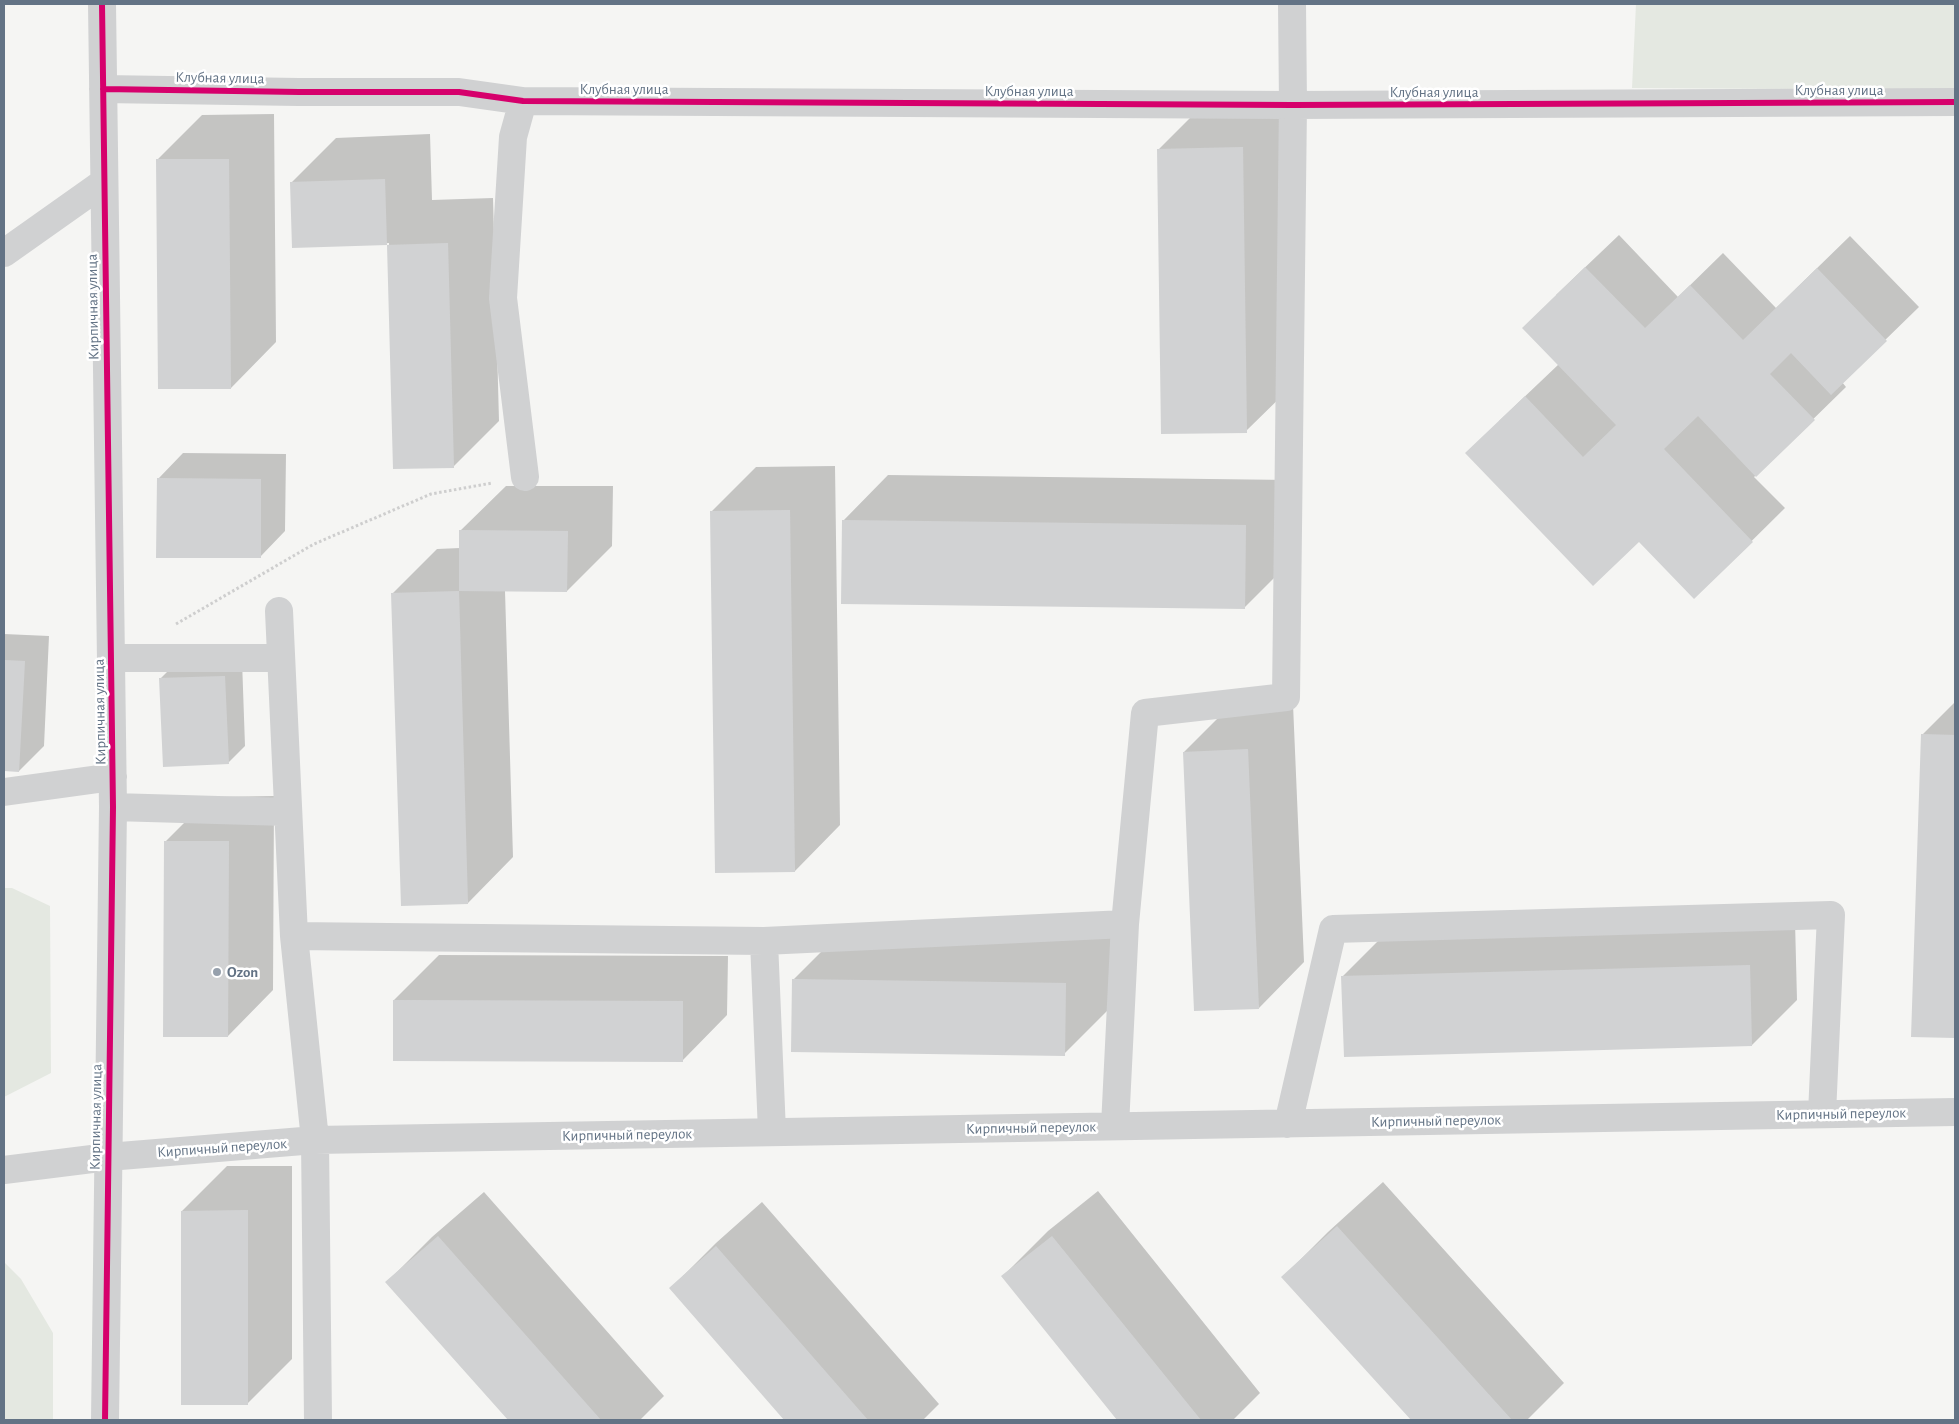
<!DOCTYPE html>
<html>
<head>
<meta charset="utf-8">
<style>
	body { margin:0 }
	#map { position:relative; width:1959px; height:1424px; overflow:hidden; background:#f5f5f3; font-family:"Alegreya Sans",sans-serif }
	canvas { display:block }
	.frame { position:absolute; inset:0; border:5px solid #637385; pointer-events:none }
</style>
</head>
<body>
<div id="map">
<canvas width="1959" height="1424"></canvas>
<div class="frame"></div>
</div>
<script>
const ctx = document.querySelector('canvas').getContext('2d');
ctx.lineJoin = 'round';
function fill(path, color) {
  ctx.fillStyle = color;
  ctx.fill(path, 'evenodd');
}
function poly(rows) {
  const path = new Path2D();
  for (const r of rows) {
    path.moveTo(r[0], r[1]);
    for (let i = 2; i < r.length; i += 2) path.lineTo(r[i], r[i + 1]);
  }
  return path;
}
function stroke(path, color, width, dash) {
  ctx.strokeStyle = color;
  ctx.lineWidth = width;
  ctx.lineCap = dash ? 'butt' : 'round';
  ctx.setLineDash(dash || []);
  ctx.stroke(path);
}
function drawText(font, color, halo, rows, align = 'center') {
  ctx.font = font + ' "Alegreya Sans",sans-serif';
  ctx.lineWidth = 5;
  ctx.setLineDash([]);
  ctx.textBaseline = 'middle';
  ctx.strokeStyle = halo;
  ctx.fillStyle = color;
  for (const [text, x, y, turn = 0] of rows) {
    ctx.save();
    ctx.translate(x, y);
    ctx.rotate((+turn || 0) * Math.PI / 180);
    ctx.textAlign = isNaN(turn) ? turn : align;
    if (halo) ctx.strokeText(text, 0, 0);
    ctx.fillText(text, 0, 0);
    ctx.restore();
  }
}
fill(poly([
	[1636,4,1955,4,1955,90,1632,88],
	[4,888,12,888,50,906,51,1073,4,1097],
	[4,1262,21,1279,53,1333,53,1420,4,1420]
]), '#e4e8e1');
fill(poly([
	[1288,103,1292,386,1246,431,1159,149,1204,104],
	[274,114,276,342,231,388,157,160,202,115],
	[430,134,432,200,493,198,499,421,453,467,394,468,389,243,293,247,291,183,336,138],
	[1619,235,1678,297,1723,253,1776,308,1850,236,1919,307,1842,382,1846,387,1754,477,1785,508,1694,598,1639,540,1499,421,1559,364,1556,295],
	[183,453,286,454,285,531,260,557,158,479],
	[835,466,840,825,795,871,711,512,756,467],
	[888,475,1290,480,1289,563,1244,608,843,521],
	[506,486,613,486,612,546,567,591,505,591,513,857,468,903,392,594,437,549,460,548,460,531],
	[4,634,49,636,44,746,19,771,4,770],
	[242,660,245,746,228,763,160,679,177,662],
	[1955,702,1955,1037,1912,1035,1922,735],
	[1293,704,1304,962,1259,1008,1184,752,1229,707],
	[274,796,273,990,228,1036,165,842,210,797],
	[1795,921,1797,1000,1752,1045,1343,976,1388,931],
	[839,934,1111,938,1109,1009,1064,1054,794,979],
	[439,955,728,956,727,1015,682,1061,394,1000],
	[227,1166,292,1166,292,1359,247,1404,182,1211],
	[1383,1182,1564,1383,1527,1420,1412,1420,1283,1277,1328,1232],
	[1098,1191,1260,1393,1233,1420,1119,1420,1003,1276,1048,1231],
	[484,1192,664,1396,640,1420,509,1420,387,1282,432,1237],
	[762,1202,939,1404,923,1420,786,1420,671,1288,716,1243]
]), '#0003');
fill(poly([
	[1243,147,1247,433,1161,434,1157,149],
	[156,159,229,159,231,389,158,389],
	[385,179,387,245,292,248,290,182],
	[448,243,454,468,393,469,387,245],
	[1585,267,1645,328,1690,285,1743,340,1817,268,1887,341,1831,395,1791,353,1770,374,1815,420,1756,477,1698,416,1664,449,1753,542,1694,599,1639,542,1593,586,1465,453,1525,396,1583,457,1616,425,1522,328],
	[157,478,261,479,261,558,156,558],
	[790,510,795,872,715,873,710,511],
	[842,520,1246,525,1245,609,841,604],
	[459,530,568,531,567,592,459,591],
	[459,591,468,904,401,906,391,593],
	[4,660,25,661,19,772,4,771],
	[225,676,229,764,163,767,159,678],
	[1921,734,1955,735,1955,1038,1911,1037],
	[1248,749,1259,1009,1194,1011,1183,752],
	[164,841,229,841,228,1037,163,1037],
	[1750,965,1752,1046,1344,1057,1341,976],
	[792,979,1066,983,1065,1056,791,1052],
	[393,1000,683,1001,683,1062,393,1061],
	[248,1210,248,1405,181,1405,181,1211],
	[1337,1226,1512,1420,1411,1420,1281,1277],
	[438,1236,601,1420,508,1420,385,1282],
	[1052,1236,1201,1420,1117,1420,1001,1276],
	[716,1246,868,1420,784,1420,669,1288]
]), '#d1d2d3');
stroke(poly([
	[176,624,314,544,431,494,492,483]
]), '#cecece', 3, [2.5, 2.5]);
stroke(poly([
	[102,4,113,807,105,1420],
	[103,89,299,92,459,92,523,101,1293,105,1955,102],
	[523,101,513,137,503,298,525,477],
	[4,253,103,183],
	[279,611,294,936,315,1140,318,1420],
	[111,658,281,658],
	[4,792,113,777],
	[113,807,288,812],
	[294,936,764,941,1125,924],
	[764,941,772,1132],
	[1288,1124,1333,929,1831,915,1822,1114],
	[1115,1126,1125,924,1145,713,1286,697,1293,105,1292,4],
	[4,1170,108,1157,315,1140,1955,1112]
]), '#d0d1d2', 28);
stroke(poly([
	[102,4,113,807,105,1420],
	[103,89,299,92,459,92,523,101,1293,105,1955,102]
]), '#d6006c', 6);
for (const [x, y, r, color] of [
	[217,972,5,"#96a0ac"]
]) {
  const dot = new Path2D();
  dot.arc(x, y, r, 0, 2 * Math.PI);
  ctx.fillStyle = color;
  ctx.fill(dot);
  stroke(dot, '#fff', 2);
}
drawText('15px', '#637385', '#fff', [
	["Клубная улица",220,78,1],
	["Клубная улица",624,89],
	["Клубная улица",1839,90],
	["Клубная улица",1029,91],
	["Клубная улица",1434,92],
	["Кирпичная улица",93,307,-91],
	["Кирпичная улица",100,712,-91],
	["Кирпичный переулок",1841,1114,-1],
	["Кирпичная улица",96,1117,-89],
	["Кирпичный переулок",1436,1121,-1],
	["Кирпичный переулок",1031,1128,-1],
	["Кирпичный переулок",627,1135,-1],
	["Кирпичный переулок",222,1148,-4]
]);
drawText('bold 15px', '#637385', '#fff', [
	["Ozon",227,972]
], 'left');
</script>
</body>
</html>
